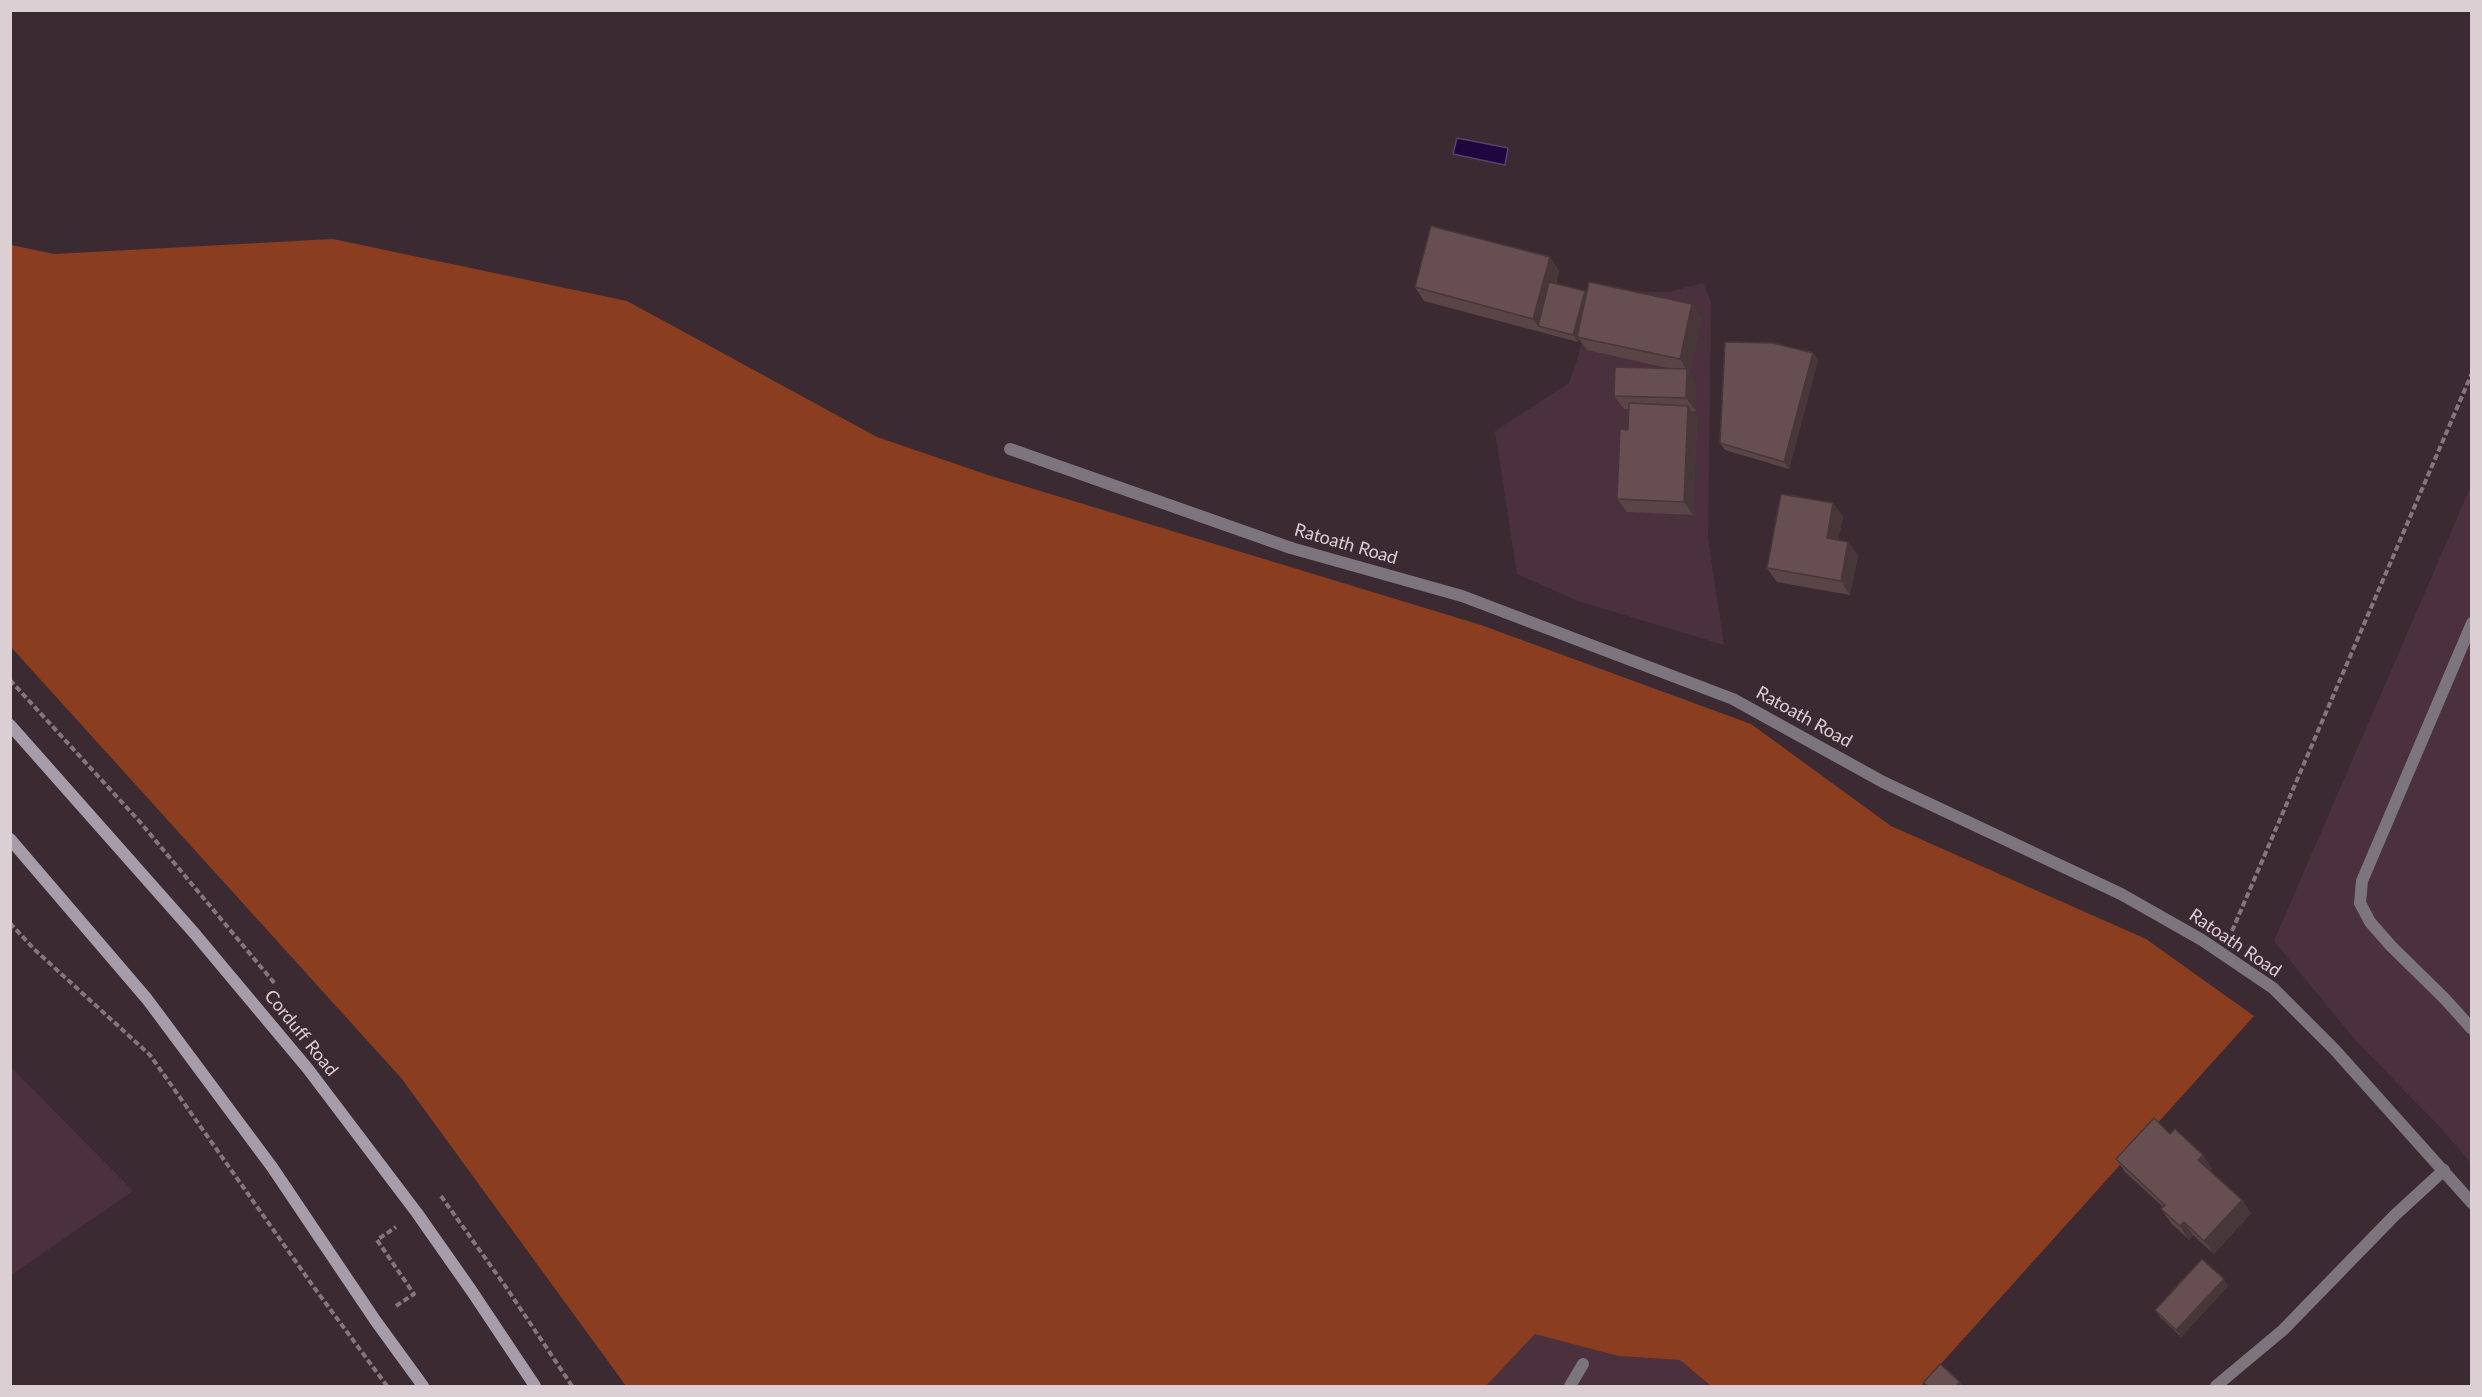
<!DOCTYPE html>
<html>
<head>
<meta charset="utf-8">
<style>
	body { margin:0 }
	#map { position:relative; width:2482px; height:1397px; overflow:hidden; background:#3c2a33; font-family:Lato,sans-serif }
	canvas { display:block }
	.frame { position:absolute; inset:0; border:12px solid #dbcfd4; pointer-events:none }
</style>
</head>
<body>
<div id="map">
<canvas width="2482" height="1397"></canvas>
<div class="frame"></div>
</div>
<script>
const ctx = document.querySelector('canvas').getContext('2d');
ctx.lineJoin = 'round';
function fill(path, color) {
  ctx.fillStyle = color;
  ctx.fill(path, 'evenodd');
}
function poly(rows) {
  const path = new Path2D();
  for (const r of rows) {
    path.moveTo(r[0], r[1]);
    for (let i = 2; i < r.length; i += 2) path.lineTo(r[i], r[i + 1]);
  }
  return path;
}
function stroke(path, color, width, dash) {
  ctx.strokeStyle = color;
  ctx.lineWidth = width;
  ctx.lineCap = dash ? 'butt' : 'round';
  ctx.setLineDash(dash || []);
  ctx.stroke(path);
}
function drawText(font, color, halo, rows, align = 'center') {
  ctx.font = font + ' Lato,sans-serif';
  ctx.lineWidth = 6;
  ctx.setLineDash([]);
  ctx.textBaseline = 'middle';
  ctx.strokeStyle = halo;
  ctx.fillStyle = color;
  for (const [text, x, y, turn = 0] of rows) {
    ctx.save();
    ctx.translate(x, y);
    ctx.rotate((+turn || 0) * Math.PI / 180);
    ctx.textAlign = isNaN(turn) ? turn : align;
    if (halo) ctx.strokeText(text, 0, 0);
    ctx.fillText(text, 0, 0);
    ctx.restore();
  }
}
fill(poly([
	[1703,283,1711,302,1708,539,1724,645,1578,601,1517,574,1495,431,1569,383,1579,354,1594,291,1669,292],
	[2471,486,2471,1163,2439,1126,2357,1042,2274,941],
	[11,1067,133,1191,11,1275,10,1275],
	[1535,1334,1618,1356,1681,1360,1711,1386,1486,1386]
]), '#4b313e');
fill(poly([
	[333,239,627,301,877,437,988,475,1481,625,1751,724,1891,826,2146,939,2254,1016,1921,1386,1711,1386,1680,1360,1618,1356,1535,1334,1486,1386,626,1386,402,1079,11,647,11,245,54,254]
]), '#8a3d1f');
const water = poly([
	[1457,138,1508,148,1505,165,1453,154,1457,138]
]);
fill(water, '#1f063f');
stroke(water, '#57426c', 1.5);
stroke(poly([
	[10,680,140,822,276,985],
	[10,923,34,949,150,1055,313,1286,387,1386],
	[2232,931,2472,373],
	[441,1196,508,1290,572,1386],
	[396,1306,414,1294,377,1240,396,1227]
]), '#85757d', 4, [6, 3]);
stroke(poly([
	[1010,449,1291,548],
	[2472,623,2362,881,2360,903,2370,922,2391,946,2445,999,2472,1029],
	[2216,1386,2283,1330,2394,1216,2444,1170]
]), '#7c757d', 12);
stroke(poly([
	[1291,548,1462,596,1733,699,1883,782,2121,894,2202,940,2273,988,2335,1050,2472,1203],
	[1570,1386,1583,1364]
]), '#7c757d', 12);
stroke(poly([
	[10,725,195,934,308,1069,417,1213,471,1290,535,1386],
	[10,839,147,999,272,1167,375,1320,423,1386]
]), '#a79ca9', 12);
fill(poly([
	[1550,257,1559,271,1556,284,1585,291,1587,294,1702,317,1689,373,1696,383,1696,411,1692,411,1697,419,1693,515,1627,512,1617,499,1628,430,1629,409,1624,409,1614,396,1672,369,1587,350,1579,339,1578,342,1424,301,1415,287],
	[1813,353,1818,360,1789,469,1725,450,1720,443],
	[1843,516,1838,540,1858,555,1850,595,1777,582,1767,568],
	[2170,1134,2203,1155,2212,1169,2210,1171,2242,1200,2251,1213,2214,1254,2193,1235,2189,1240,2171,1223,2161,1209,2163,1207,2125,1172,2116,1159],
	[2228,1286,2181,1337,2160,1317,2155,1310]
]), '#594446');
fill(poly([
	[1550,257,1559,271,1544,327,1538,326,1533,319],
	[1585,291,1590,298,1577,337,1579,339,1578,342,1573,335],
	[1692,304,1702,317,1689,373,1680,359],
	[1813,353,1818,360,1789,469,1784,462],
	[1687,369,1696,383,1696,411,1686,398],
	[1688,406,1697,419,1693,515,1684,502],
	[1833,503,1843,516,1836,552,1827,538],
	[1848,542,1858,555,1850,595,1841,581],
	[2203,1155,2212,1169,2208,1173,2198,1160],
	[2242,1200,2251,1213,2214,1254,2204,1241],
	[2184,1222,2193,1235,2189,1240,2180,1226],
	[2224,1279,2228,1286,2181,1337,2176,1330],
	[1960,1382,1963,1386,1956,1386]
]), '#483739');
const building = poly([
	[1431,226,1550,257,1533,319,1415,287,1431,226],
	[1549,282,1585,291,1573,335,1538,326,1549,282],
	[1589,282,1692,304,1680,359,1577,337,1589,282],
	[1725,342,1773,343,1813,353,1784,462,1720,443,1725,342],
	[1615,367,1687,369,1686,398,1614,396,1615,367],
	[1629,403,1688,406,1684,502,1617,499,1620,429,1628,430,1629,403],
	[1781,494,1833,503,1827,538,1848,542,1841,581,1767,568,1781,494],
	[2154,1118,2170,1134,2175,1129,2203,1155,2198,1160,2242,1200,2204,1241,2184,1222,2180,1226,2161,1209,2165,1205,2116,1159,2154,1118],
	[2202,1259,2224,1279,2176,1330,2155,1310,2202,1259],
	[1940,1364,1960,1382,1956,1386,1928,1386,1923,1383,1940,1364]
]);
fill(building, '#674f51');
stroke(building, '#483739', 1.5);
drawText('18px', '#dbcfd4', '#3c2a33', [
	["Ratoath Road",1346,544,16],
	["Ratoath Road",1804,717,29],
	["Ratoath Road",2235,943,34],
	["Corduff Road",301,1033,51]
]);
</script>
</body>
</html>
